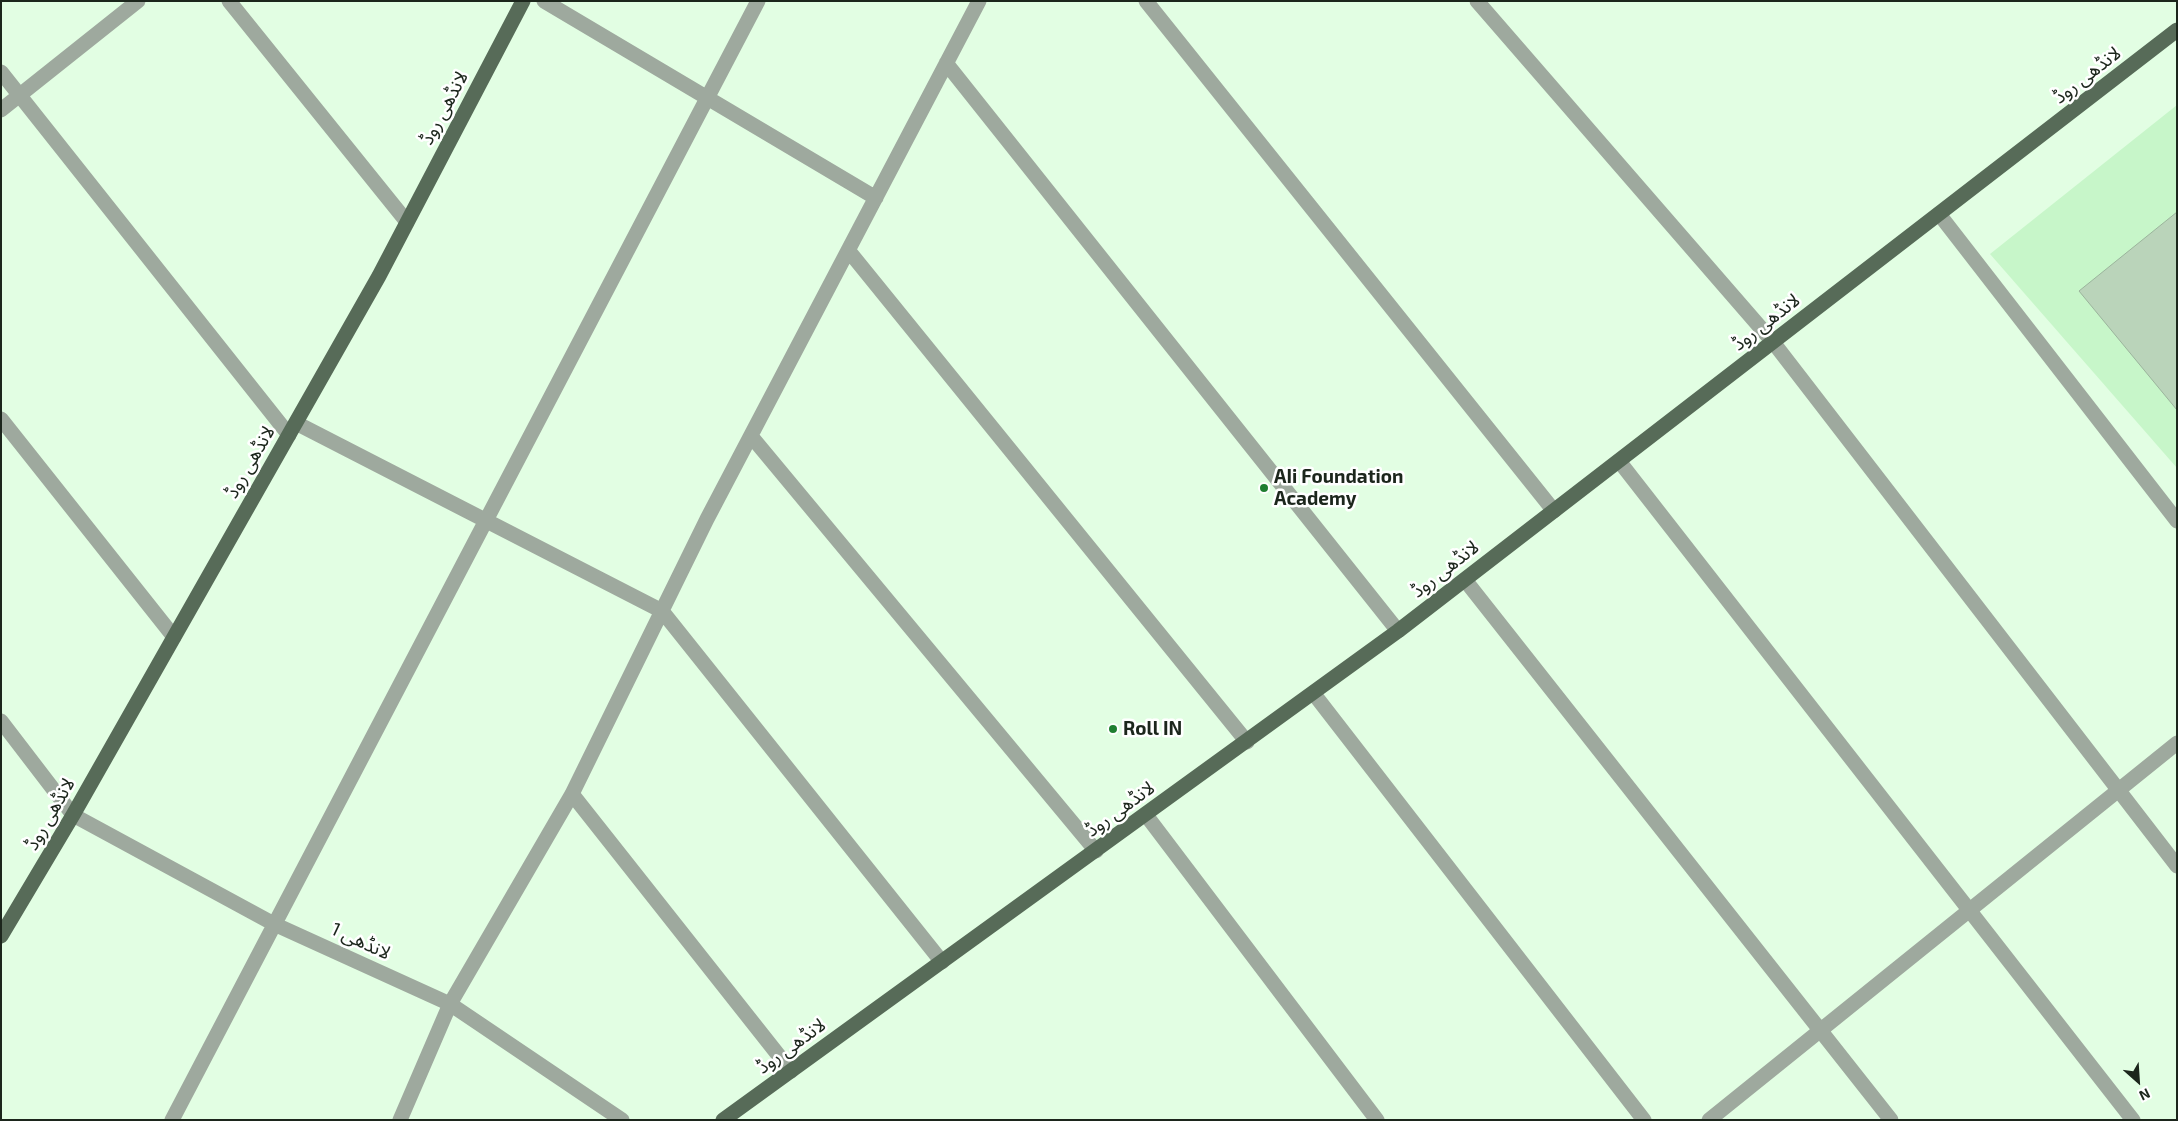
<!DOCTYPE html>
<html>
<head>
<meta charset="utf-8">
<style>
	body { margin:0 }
	#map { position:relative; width:2178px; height:1121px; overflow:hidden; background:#e2fee3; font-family:"Exo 2",sans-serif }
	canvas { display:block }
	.frame { position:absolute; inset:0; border:2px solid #1c261c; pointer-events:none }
	.north { position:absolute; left:2113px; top:1056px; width:50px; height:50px; -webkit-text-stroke:4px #fff; paint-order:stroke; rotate:154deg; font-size:14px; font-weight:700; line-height:20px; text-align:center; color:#1c261c }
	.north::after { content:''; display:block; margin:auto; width:18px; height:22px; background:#1c261c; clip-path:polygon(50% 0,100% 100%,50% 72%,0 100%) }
</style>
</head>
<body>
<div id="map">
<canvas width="2178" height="1121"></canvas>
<div class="frame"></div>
<div class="north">N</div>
</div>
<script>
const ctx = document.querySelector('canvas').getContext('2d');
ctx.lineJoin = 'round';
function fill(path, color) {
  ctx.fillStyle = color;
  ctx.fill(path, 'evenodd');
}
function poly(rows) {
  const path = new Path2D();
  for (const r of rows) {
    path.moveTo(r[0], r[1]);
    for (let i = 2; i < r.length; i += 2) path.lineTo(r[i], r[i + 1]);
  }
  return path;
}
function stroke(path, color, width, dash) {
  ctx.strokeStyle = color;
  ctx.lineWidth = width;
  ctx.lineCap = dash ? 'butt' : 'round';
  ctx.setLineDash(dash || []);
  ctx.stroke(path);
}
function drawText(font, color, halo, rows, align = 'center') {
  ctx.font = font + ' "Exo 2","Noto Sans Arabic",sans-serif';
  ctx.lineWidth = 5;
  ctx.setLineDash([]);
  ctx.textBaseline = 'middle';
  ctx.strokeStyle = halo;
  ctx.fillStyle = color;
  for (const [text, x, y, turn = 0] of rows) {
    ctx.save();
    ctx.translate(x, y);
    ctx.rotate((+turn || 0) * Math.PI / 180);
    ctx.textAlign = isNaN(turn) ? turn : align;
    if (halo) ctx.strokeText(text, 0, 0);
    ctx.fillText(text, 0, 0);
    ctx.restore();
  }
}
fill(poly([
	[2177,105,2177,468,1990,254]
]), '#c7f6c9');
const building = poly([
	[2177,212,2177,410,2079,291,2177,212]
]);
fill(building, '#bad4ba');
stroke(building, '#9bb49c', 1);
stroke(poly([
	[229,1,407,222],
	[544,1,876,198],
	[1146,1,1554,511],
	[1477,1,1773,342,2177,866],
	[946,63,1398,631],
	[1,72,289,435],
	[1,110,138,1],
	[1939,214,2177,521],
	[848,250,1247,742],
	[1,419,174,637],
	[296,423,662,611,942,962],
	[751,436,1096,851],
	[1619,461,2133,1120],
	[1465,580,1891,1120],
	[1314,694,1644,1120],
	[1,721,73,815,274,924,450,1004,622,1120],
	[572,794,791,1071],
	[1146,815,1377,1120],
	[172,1120,758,1],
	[400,1120,450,1004,572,794,707,519,979,1],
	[1709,1120,2177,743]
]), '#9ea99e', 15);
stroke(poly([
	[1,936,73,815,379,276,523,1],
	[723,1120,1398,631,2177,30]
]), '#576b58', 15);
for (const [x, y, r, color] of [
	[1264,488,5,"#1e7e30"],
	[1113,729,5,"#1e7e30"]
]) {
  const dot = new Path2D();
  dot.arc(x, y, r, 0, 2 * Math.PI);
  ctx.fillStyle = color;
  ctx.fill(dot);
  stroke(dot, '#fff', 2);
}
drawText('19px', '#1c261c', '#fff', [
	["لانڈھی روڈ",2087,75,-38],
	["لانڈھی روڈ",444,108,-62],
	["لانڈھی روڈ",1766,322,-38],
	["لانڈھی روڈ",250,462,-60],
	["لانڈھی روڈ",1445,569,-38],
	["لانڈھی روڈ",1120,809,-36],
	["لانڈھی روڈ",50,814,-60],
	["لانڈھی 1",361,941,25],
	["لانڈھی روڈ",791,1046,-36]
]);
drawText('bold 19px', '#1c261c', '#fff', [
	["AIi Foundation",1274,477],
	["Academy",1274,499],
	["Roll IN",1123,729]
], 'left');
</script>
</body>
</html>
